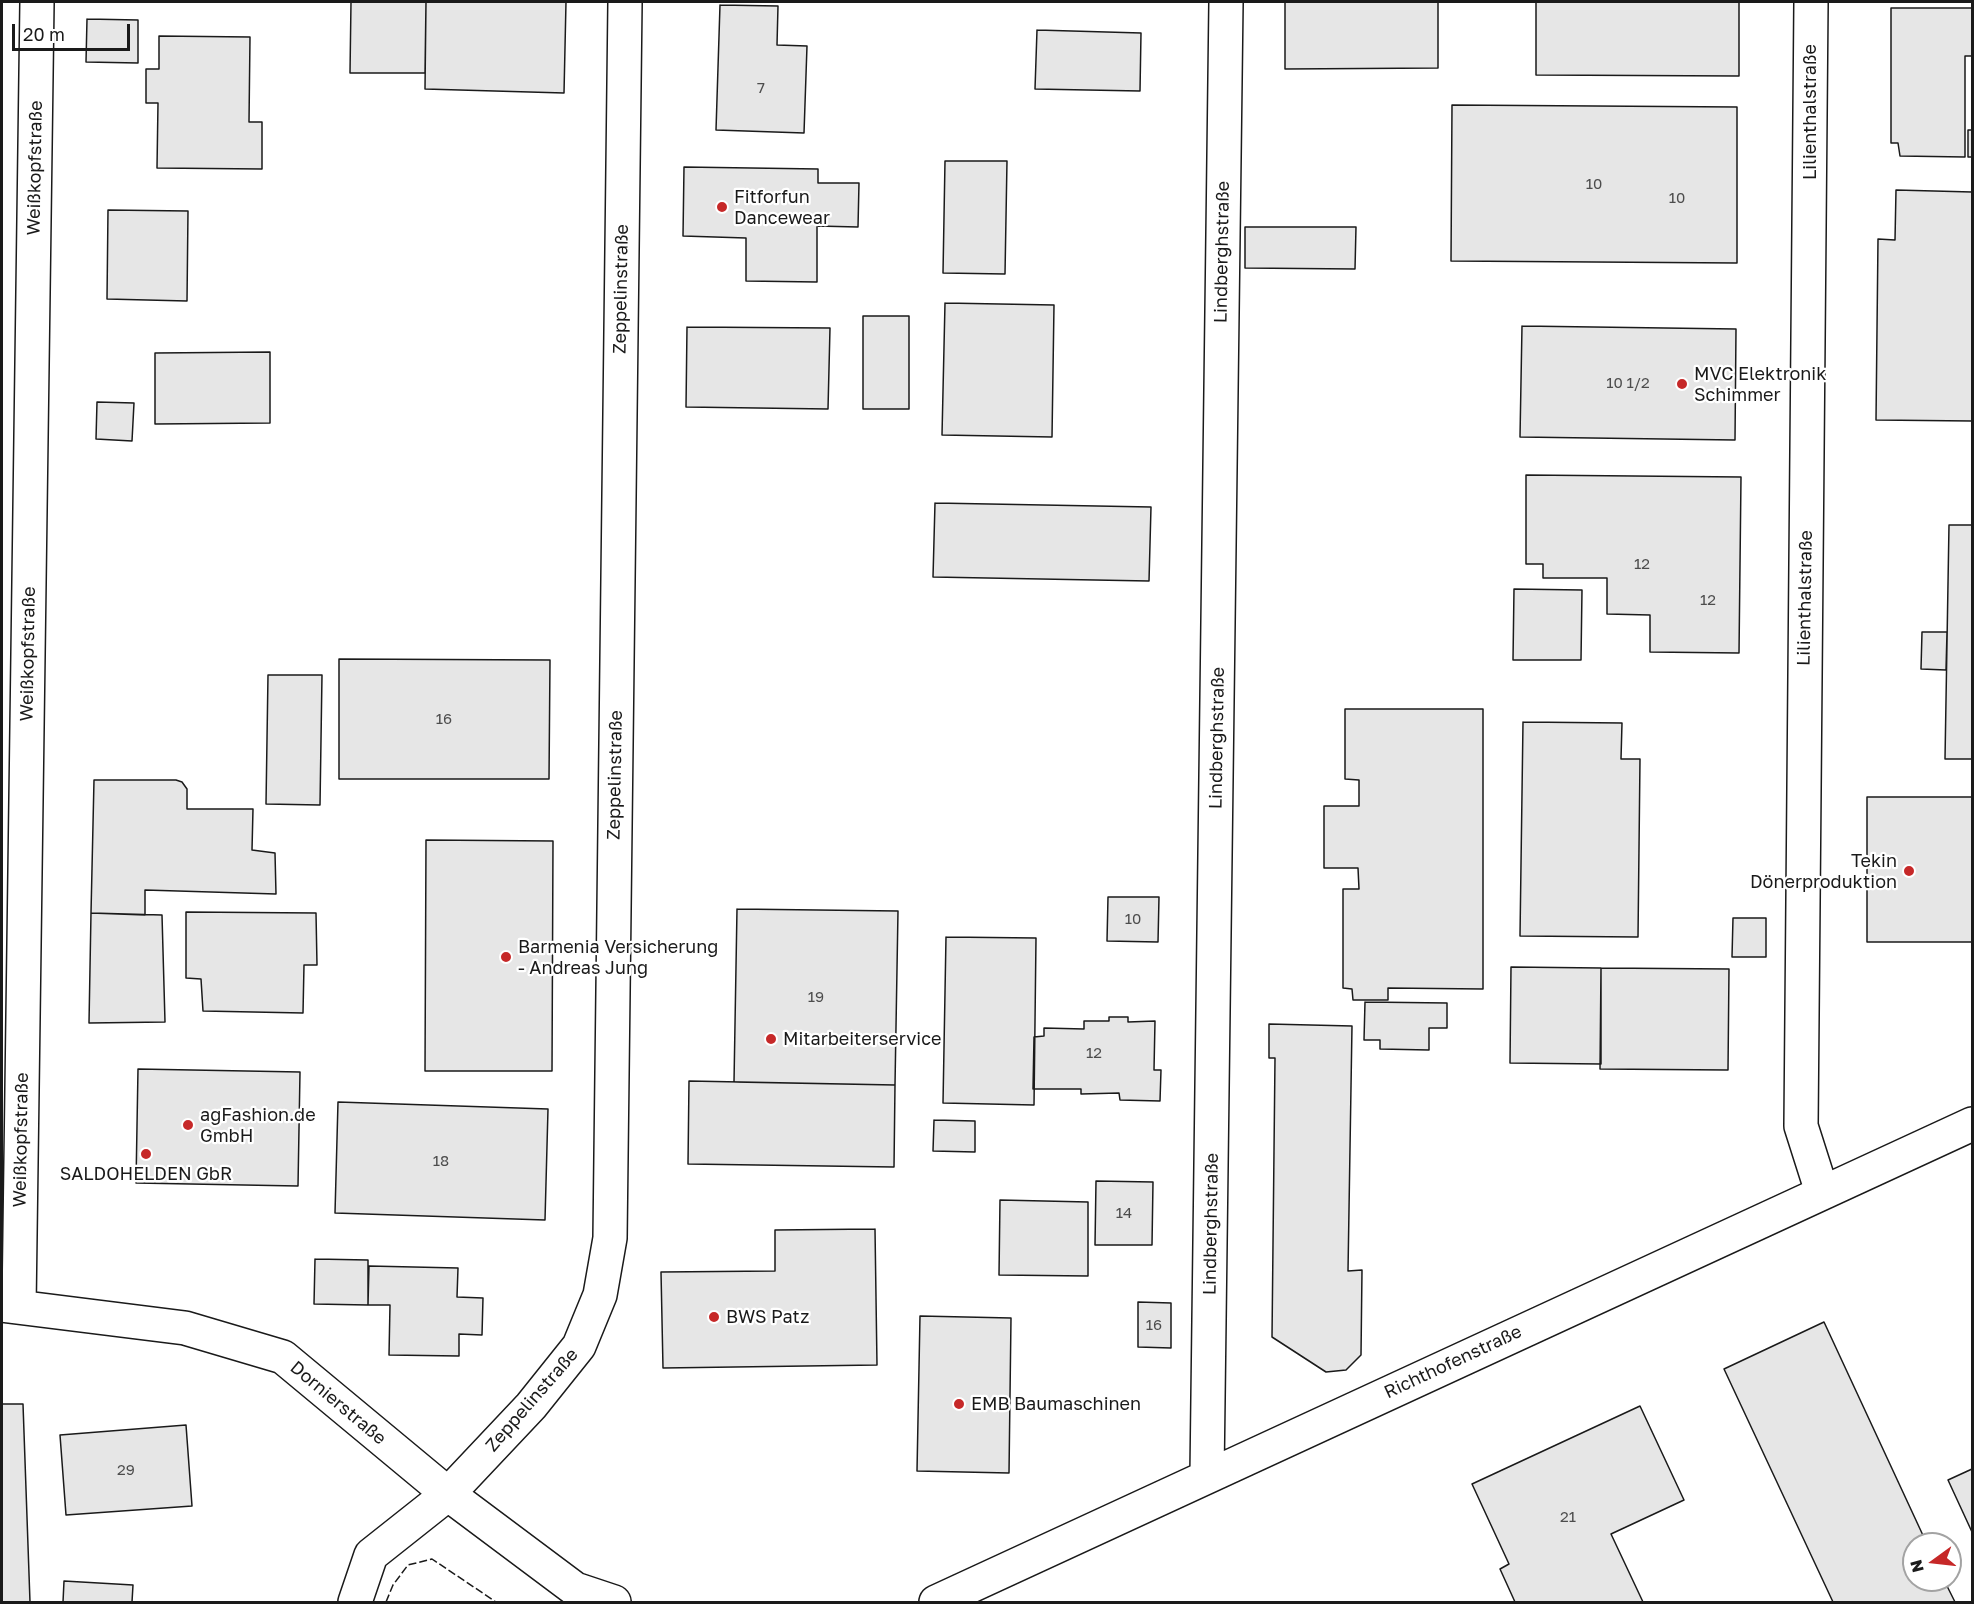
<!DOCTYPE html>
<html>
<head>
<meta charset="utf-8">
<style>
	body { margin:0 }
	#map { position:relative; width:1974px; height:1604px; overflow:hidden; background:#fff; font-family:"Golos Text",sans-serif }
	canvas { display:block }
	.frame { position:absolute; inset:0; border:3px solid #1a1a1a; pointer-events:none }
	.north { position:absolute; left:1902px; top:1532px; width:60px; height:60px; box-sizing:border-box; background:#fff; border:2px solid #a3a3a3; border-radius:50%; rotate:255deg; font-size:16px; font-weight:700; line-height:24px; text-align:center; color:#1a1a1a }
	.north::after { content:''; display:block; margin:auto; width:21px; height:27px; background:#c62828; clip-path:polygon(50% 0,100% 100%,50% 72%,0 100%) }
	.scale { position:absolute; left:12px; top:24px; width:118px; height:27px; box-sizing:border-box; border:3px solid #1a1a1a; border-top:0; padding-left:8px; font-size:18px; line-height:21px; white-space:nowrap; color:#1a1a1a; -webkit-text-stroke:4px #fff; paint-order:stroke }
</style>
</head>
<body>
<div id="map">
<canvas width="1974" height="1604"></canvas>
<div class="frame"></div>
<div class="north">N</div>
<div class="scale">20 m</div>
</div>
<script>
const ctx = document.querySelector('canvas').getContext('2d');
ctx.lineJoin = 'round';
function fill(path, color) {
  ctx.fillStyle = color;
  ctx.fill(path, 'evenodd');
}
function poly(rows) {
  const path = new Path2D();
  for (const r of rows) {
    path.moveTo(r[0], r[1]);
    for (let i = 2; i < r.length; i += 2) path.lineTo(r[i], r[i + 1]);
  }
  return path;
}
function stroke(path, color, width, dash) {
  ctx.strokeStyle = color;
  ctx.lineWidth = width;
  ctx.lineCap = dash ? 'butt' : 'round';
  ctx.setLineDash(dash || []);
  ctx.stroke(path);
}
function drawText(font, color, halo, rows, align = 'center') {
  ctx.font = font + ' "Golos Text",sans-serif';
  ctx.lineWidth = 4.5;
  ctx.setLineDash([]);
  ctx.textBaseline = 'middle';
  ctx.strokeStyle = halo;
  ctx.fillStyle = color;
  for (const [text, x, y, turn = 0] of rows) {
    ctx.save();
    ctx.translate(x, y);
    ctx.rotate((+turn || 0) * Math.PI / 180);
    ctx.textAlign = isNaN(turn) ? turn : align;
    if (halo) ctx.strokeText(text, 0, 0);
    ctx.fillText(text, 0, 0);
    ctx.restore();
  }
}
const building = poly([
	[351,2,426,2,425,73,350,73,351,2],
	[426,2,566,2,564,93,425,89,426,2],
	[1285,2,1438,2,1438,68,1285,69,1285,2],
	[1536,2,1739,2,1739,76,1536,75,1536,2],
	[720,5,778,6,777,45,807,46,804,133,716,130,720,5],
	[1891,8,1972,8,1972,56,1965,56,1965,157,1900,156,1898,143,1891,143,1891,8],
	[87,19,138,20,138,63,86,62,87,19],
	[1037,30,1141,33,1140,91,1035,89,1037,30],
	[159,36,250,37,249,122,262,122,262,169,157,168,158,103,146,103,146,69,159,69,159,36],
	[1452,105,1737,107,1737,263,1451,261,1452,105],
	[1968,130,1972,130,1972,157,1968,157,1968,130],
	[945,161,1007,161,1005,274,943,273,945,161],
	[684,167,818,169,818,183,859,183,858,227,817,226,817,282,746,281,746,238,683,236,684,167],
	[1896,190,1972,192,1972,421,1876,420,1878,239,1895,240,1896,190],
	[108,210,188,211,187,301,107,299,108,210],
	[1245,227,1356,227,1355,269,1245,268,1245,227],
	[945,303,1054,305,1052,437,942,435,945,303],
	[863,316,909,316,909,409,863,409,863,316],
	[1522,326,1736,329,1735,440,1520,437,1522,326],
	[687,327,830,328,828,409,686,407,687,327],
	[270,352,270,423,155,424,155,353,270,352],
	[97,402,134,403,132,441,96,439,97,402],
	[1526,475,1741,477,1739,653,1650,652,1650,615,1607,614,1607,578,1543,578,1543,564,1526,564,1526,475],
	[935,503,1151,507,1149,581,933,577,935,503],
	[1949,525,1972,525,1972,759,1945,759,1949,525],
	[1514,589,1582,590,1581,660,1513,660,1514,589],
	[1922,632,1947,632,1946,670,1921,669,1922,632],
	[339,659,550,660,549,779,339,779,339,659],
	[268,675,322,675,320,805,266,804,268,675],
	[1345,709,1483,709,1483,989,1388,988,1388,1000,1353,1000,1352,989,1343,988,1343,889,1359,889,1358,868,1324,868,1324,806,1359,806,1359,780,1345,779,1345,709],
	[1523,722,1622,723,1621,759,1640,759,1638,937,1520,936,1523,722],
	[94,780,176,780,182,782,187,789,187,809,253,809,252,850,275,853,276,894,145,890,145,915,91,913,94,780],
	[1867,797,1972,797,1972,942,1867,942,1867,797],
	[426,840,553,841,552,1071,425,1071,426,840],
	[1108,897,1159,897,1158,942,1107,941,1108,897],
	[737,909,898,911,895,1085,734,1082,737,909],
	[186,912,316,913,317,965,304,965,303,1013,203,1011,201,979,186,978,186,912],
	[91,913,162,915,165,1022,89,1023,91,913],
	[1733,918,1766,918,1766,957,1732,957,1733,918],
	[946,937,1036,938,1034,1105,943,1103,946,937],
	[1511,967,1601,968,1601,1064,1510,1063,1511,967],
	[1601,968,1729,969,1728,1070,1600,1069,1601,968],
	[1365,1002,1447,1003,1447,1028,1429,1028,1429,1050,1380,1049,1380,1040,1364,1040,1365,1002],
	[1109,1017,1128,1017,1128,1022,1155,1021,1154,1070,1161,1070,1160,1101,1120,1100,1119,1093,1081,1094,1081,1089,1033,1089,1034,1037,1044,1036,1044,1028,1084,1029,1084,1021,1109,1021,1109,1017],
	[1269,1024,1352,1026,1348,1271,1362,1270,1361,1355,1346,1370,1326,1372,1272,1337,1275,1058,1269,1058,1269,1024],
	[138,1069,300,1072,298,1186,136,1183,138,1069],
	[689,1081,895,1085,894,1167,688,1164,689,1081],
	[338,1102,548,1109,545,1220,335,1213,338,1102],
	[934,1120,975,1121,975,1152,933,1151,934,1120],
	[1096,1181,1153,1182,1152,1245,1095,1245,1096,1181],
	[1000,1200,1088,1202,1088,1276,999,1275,1000,1200],
	[875,1229,877,1365,663,1368,661,1272,775,1271,775,1230,875,1229],
	[315,1259,368,1260,368,1305,314,1304,315,1259],
	[369,1266,458,1268,457,1297,483,1298,482,1335,459,1334,459,1356,389,1355,390,1305,368,1305,369,1266],
	[1138,1302,1171,1303,1171,1348,1138,1347,1138,1302],
	[920,1316,1011,1318,1009,1473,917,1471,920,1316],
	[1824,1322,1927,1544,1914,1544,1914,1580,1944,1580,1955,1602,1833,1602,1724,1369,1824,1322],
	[2,1404,23,1404,30,1602,2,1602,2,1404],
	[1640,1406,1684,1500,1611,1534,1643,1602,1515,1602,1500,1569,1509,1564,1472,1484,1640,1406],
	[186,1425,192,1506,66,1515,60,1435,186,1425],
	[1972,1469,1972,1532,1948,1480,1972,1469],
	[64,1581,133,1585,132,1602,63,1602,64,1581]
]);
fill(building, '#e6e6e6');
stroke(building, '#1a1a1a', 1.5);
const minor = poly([
	[1811,2,1801,1126,1822,1192],
	[2,1305,185,1328,283,1357,448,1494,575,1589,614,1602],
	[19,1306,37,2],
	[1207,1475,1226,2],
	[355,1602,371,1555,448,1494,531,1406,579,1346,600,1295,610,1238,625,2],
	[936,1602,1972,1124]
]);
stroke(minor, '#1a1a1a', 36);
stroke(minor, '#fff', 33);
stroke(poly([
	[386,1602,393,1585,408,1565,432,1559,496,1602]
]), '#1a1a1a', 1.5, [8, 3]);
for (const [x, y, r, color] of [
	[722,207,6,"#c62828"],
	[1682,384,6,"#c62828"],
	[1909,871,6,"#c62828"],
	[506,957,6,"#c62828"],
	[771,1039,6,"#c62828"],
	[188,1125,6,"#c62828"],
	[146,1154,6,"#c62828"],
	[714,1317,6,"#c62828"],
	[959,1404,6,"#c62828"]
]) {
  const dot = new Path2D();
  dot.arc(x, y, r, 0, 2 * Math.PI);
  ctx.fillStyle = color;
  ctx.fill(dot);
  stroke(dot, '#fff', 2);
}
drawText('15px', '#4d4d4d', null, [
	["7",761,88],
	["10",1594,184],
	["10",1677,198],
	["10 1/2",1628,383],
	["12",1642,564],
	["12",1708,600],
	["16",444,719],
	["10",1133,919],
	["19",816,997],
	["12",1094,1053],
	["18",441,1161],
	["14",1124,1213],
	["16",1154,1325],
	["29",126,1470],
	["21",1568,1517]
]);
drawText('18px', '#1a1a1a', '#fff', [
	["Lilienthalstraße",1810,112,-90],
	["Weißkopfstraße",35,168,-89],
	["Lindberghstraße",1222,252,-89],
	["Zeppelinstraße",621,289,-89],
	["Lilienthalstraße",1805,598,-89],
	["Weißkopfstraße",28,654,-89],
	["Lindberghstraße",1217,738,-89],
	["Zeppelinstraße",615,775,-89],
	["Weißkopfstraße",21,1140,-89],
	["Lindberghstraße",1211,1224,-89],
	["Richthofenstraße",1453,1362,-25],
	["Zeppelinstraße",532,1400,-49],
	["Dornierstraße",338,1403,40]
]);
drawText('18px', '#1a1a1a', '#fff', [
	["Fitforfun",734,197],
	["Dancewear",734,218],
	["MVC Elektronik",1694,374],
	["Schimmer",1694,395],
	["Tekin",1897,861,"right"],
	["Dönerproduktion",1897,882,"right"],
	["Barmenia Versicherung",518,947],
	["- Andreas Jung",518,968],
	["Mitarbeiterservice",783,1039],
	["agFashion.de",200,1115],
	["GmbH",200,1136],
	["SALDOHELDEN GbR",146,1174,"center"],
	["BWS Patz",726,1317],
	["EMB Baumaschinen",971,1404]
], 'left');
</script>
</body>
</html>
